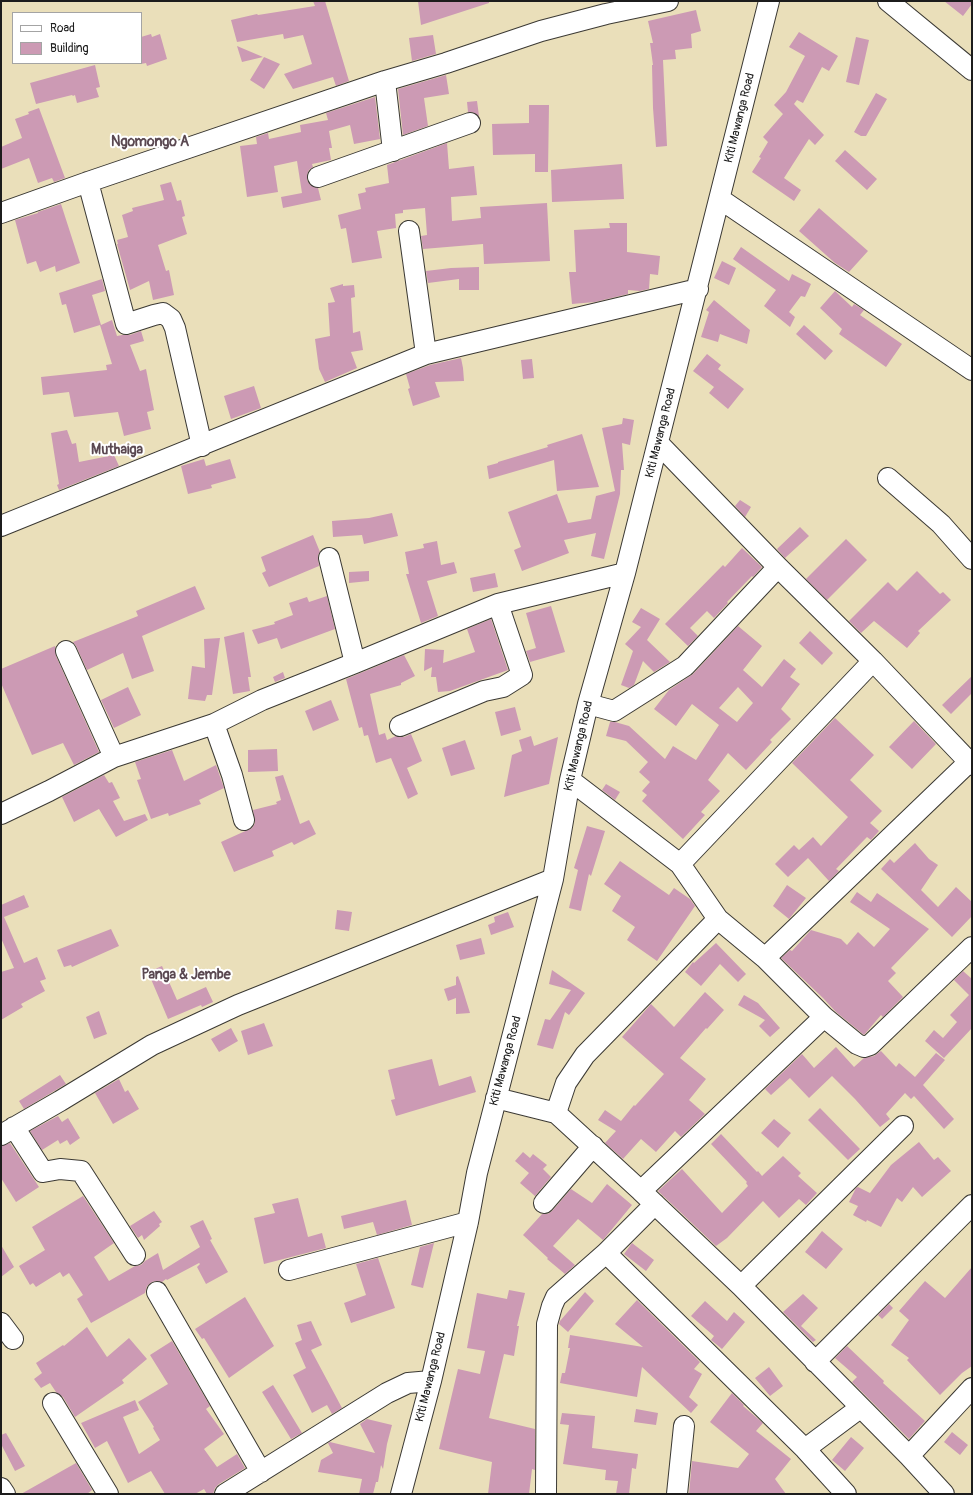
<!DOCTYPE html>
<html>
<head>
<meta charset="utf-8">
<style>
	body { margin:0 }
	#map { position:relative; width:973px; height:1495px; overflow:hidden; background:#eadfba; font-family:Pangolin,sans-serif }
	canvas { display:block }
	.frame { position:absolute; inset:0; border:2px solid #1c1c1c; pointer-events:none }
	.legend { position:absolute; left:12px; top:12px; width:130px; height:52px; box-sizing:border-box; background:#fff; border:1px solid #a4a4a4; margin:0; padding:5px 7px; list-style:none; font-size:12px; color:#1c1c1c }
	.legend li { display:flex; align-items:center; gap:8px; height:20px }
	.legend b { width:20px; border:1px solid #a4a4a4 }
</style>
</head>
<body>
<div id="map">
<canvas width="973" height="1495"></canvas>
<div class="frame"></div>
<ul class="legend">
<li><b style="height:5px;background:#fff"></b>Road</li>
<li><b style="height:11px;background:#cc9ab4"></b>Building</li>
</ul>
</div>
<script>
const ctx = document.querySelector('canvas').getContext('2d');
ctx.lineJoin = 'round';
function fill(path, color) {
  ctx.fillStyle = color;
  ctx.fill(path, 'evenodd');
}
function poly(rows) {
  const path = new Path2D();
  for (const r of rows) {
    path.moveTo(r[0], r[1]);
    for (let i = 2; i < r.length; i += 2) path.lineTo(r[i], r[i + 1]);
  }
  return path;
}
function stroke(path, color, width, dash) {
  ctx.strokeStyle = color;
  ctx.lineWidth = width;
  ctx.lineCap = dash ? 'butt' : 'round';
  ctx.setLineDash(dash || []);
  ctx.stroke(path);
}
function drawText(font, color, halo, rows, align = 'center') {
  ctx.font = font + ' Pangolin,sans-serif';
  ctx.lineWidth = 4;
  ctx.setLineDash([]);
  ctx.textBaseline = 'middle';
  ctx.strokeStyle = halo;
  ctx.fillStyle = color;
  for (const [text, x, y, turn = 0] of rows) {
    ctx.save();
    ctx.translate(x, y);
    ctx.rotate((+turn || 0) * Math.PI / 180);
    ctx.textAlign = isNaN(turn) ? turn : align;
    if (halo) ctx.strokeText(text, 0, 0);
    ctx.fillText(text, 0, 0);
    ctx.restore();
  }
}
fill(poly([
	[313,1,325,1,349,81,336,86,333,77,293,89,284,74,312,64,303,35,284,39,283,34,237,42,231,20,257,14,258,15,315,6],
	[418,1,489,1,489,3,421,25],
	[944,1,972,1,972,4,963,16],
	[696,10,701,31,691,34,692,48,675,50,676,59,663,60,667,146,656,147,653,108,652,65,653,65,650,43,653,43,648,21],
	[799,32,838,56,829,71,822,67,803,103,797,100,794,104,824,135,815,145,809,139,784,178,801,190,794,201,752,172,761,158,759,157,768,142,763,137,783,114,774,105,786,92,805,56,789,47],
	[151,34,152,37,160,34,167,59,147,66,146,63,141,64,141,37],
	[433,35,436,54,412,61,409,38],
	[856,37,869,40,859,85,846,82],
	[237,46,263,57,242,62],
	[264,57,280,64,264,89,250,80],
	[95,65,100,87,96,88,99,97,77,103,75,95,73,96,72,95,36,104,30,83],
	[446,75,449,94,424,98,428,126,403,135,398,89],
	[876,93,887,99,866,136,861,136,854,132],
	[375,97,380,139,354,144,350,125,329,131,332,148,329,148,331,160,312,164,313,167,309,170,307,175,307,180,310,185,318,188,321,200,283,208,281,197,302,193,297,161,274,166,278,192,247,197,240,146,257,144,256,137,268,133,269,139,301,132,300,125,328,120,326,113],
	[477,101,479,116,472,112,468,112,467,102],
	[529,105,549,105,548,172,535,172,535,154,493,155,492,124,529,123],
	[39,108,65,178,54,182,52,178,38,183,29,158,1,169,1,147,22,138,15,119,29,114,28,112],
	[447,143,449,169,474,166,477,195,451,197,452,221,481,218,480,207,547,203,550,261,484,264,483,244,423,249,421,236,427,235,425,208,403,210,403,213,395,214,396,228,377,231,382,258,352,263,346,228,341,229,338,215,361,209,358,194,366,192,365,188,389,183,387,165],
	[845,150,877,179,867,190,835,161],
	[622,164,624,199,552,202,551,170],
	[171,182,177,201,181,200,185,216,182,217,187,234,158,245,166,271,169,270,174,295,153,300,149,281,130,290,117,244,118,244,117,240,128,237,122,215,133,211,132,208,164,200,160,185],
	[61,204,80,263,56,272,55,266,40,272,36,261,27,264,15,220,38,213,38,212],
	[819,208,868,251,849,272,835,263,799,231],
	[609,223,627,223,627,252,660,256,658,275,650,274,649,289,640,291,628,290,628,294,595,302,572,304,569,272,576,272,574,230,610,228],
	[741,247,789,281,792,274,811,284,805,297,801,296,789,312,795,317,790,327,764,306,776,290,733,259],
	[722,261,736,268,729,285,714,278],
	[479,267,479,290,459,290,459,279,428,283,426,271,451,268],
	[102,279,105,291,92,295,101,325,112,320,117,336,122,335,130,335,141,331,144,341,130,345,140,371,146,369,154,410,147,412,151,429,124,436,118,412,74,417,69,392,43,395,41,377,107,370,106,365,112,364,100,325,74,333,66,304,62,305,59,293],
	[343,284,343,286,354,285,355,297,351,298,353,333,360,331,363,350,351,352,357,368,325,382,319,369,315,339,330,336,328,303,335,302,330,288],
	[835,291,852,307,854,304,864,310,860,315,902,344,886,367,839,334,842,329,820,308],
	[714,300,750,330,747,344,720,334,718,342,701,337,709,312,706,310],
	[804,325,833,351,825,360,796,334],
	[707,354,721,365,718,369,744,389,728,409,709,393,714,387,693,371],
	[461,358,463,368,464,381,435,382,440,397,413,406,408,389,410,388,406,374,430,365],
	[532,359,534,378,523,379,521,360],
	[254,386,261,408,231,419,224,396],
	[623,418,634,420,630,445,622,443,624,470,621,470,620,494,604,559,591,556,596,533,564,540,569,553,522,571,514,550,521,547,508,512,557,494,568,523,591,519,596,496,615,491,602,428,622,424],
	[67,430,72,444,76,443,79,462,114,455,119,466,59,490,57,485,59,484,51,433],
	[582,434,599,487,557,491,554,460,489,479,487,466,498,463,498,462,548,447,547,445],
	[204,459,206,466,230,459,236,478,211,485,212,488,188,494,181,466],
	[740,500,751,507,745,517,735,506],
	[392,513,398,536,364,544,362,535,333,537,332,521,369,518],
	[800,527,809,536,785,558,777,549],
	[313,535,320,552,318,555,319,566,269,587,262,573,266,571,261,557],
	[846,539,867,560,827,600,806,579],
	[437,541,441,565,454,562,457,573,427,581,438,616,421,623,406,574,409,574,405,552,424,548,423,544],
	[742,548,762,567,753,577,752,576,727,602,728,603,714,618,707,611,690,628,698,636,688,646,665,624,723,565,725,567],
	[369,571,369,581,349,583,349,572],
	[917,571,940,594,943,592,951,600,918,631,920,633,907,648,874,621,861,633,849,621,888,582,897,591],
	[495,573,498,587,473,592,470,578],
	[195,586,205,609,142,636,154,671,132,679,123,653,87,670,76,646,73,642,138,616,136,611],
	[327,596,335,629,281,649,277,638,258,644,252,630,275,624,274,622,293,615,289,603,307,597,309,602],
	[551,606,565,652,530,662,526,651,536,648,526,613],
	[641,608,660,619,647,640,670,662,654,672,643,661,634,685,629,688,621,685,633,651,625,644,641,627,632,622],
	[491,619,508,670,450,691,438,692,436,677,431,677,432,667,424,671,425,649,444,650,443,663,475,652,467,629],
	[738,626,762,646,743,670,762,687,784,659,796,669,790,677,800,684,781,709,791,719,770,740,772,742,746,770,728,753,708,780,720,791,701,812,705,815,683,839,642,801,647,795,642,791,650,782,639,772,648,762,626,741,606,736,610,722,615,722,629,726,665,759,673,746,696,760,719,725,692,704,676,726,654,709,669,690,693,674],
	[738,687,753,703,737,722,719,708],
	[810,631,833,653,822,665,799,643],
	[244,632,251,677,248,677,250,691,233,694,224,637],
	[220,638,212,695,207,695,205,701,188,699,192,666,205,668,204,639],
	[55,646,56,656,99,752,74,765,63,743,32,755,1,683,1,669],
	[404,655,415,676,401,683,401,685,370,694,379,735,385,733,387,740,396,736,404,737,411,734,422,761,407,768,418,794,408,799,391,758,376,763,368,735,364,736,362,727,359,728,346,679],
	[283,672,285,678,275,682,273,677],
	[972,676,972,693,951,714,942,705],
	[128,687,141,715,114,728,101,700],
	[331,700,339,720,313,731,305,711],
	[515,707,521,730,501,736,495,712],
	[835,718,874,755,850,780,882,811,870,823,879,831,871,840,867,837,836,869,839,871,829,881,808,858,788,877,775,864,794,845,799,850,813,837,821,846,848,817,792,763],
	[914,721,936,744,912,769,889,747],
	[531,736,534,746,558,737,549,784,504,797,512,755,522,751,519,740],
	[465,740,475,769,451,776,442,748],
	[277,749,278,771,248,772,248,750],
	[172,750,184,781,216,765,224,788,199,800,201,804,169,816,168,813,151,819,137,780,141,779,135,762],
	[104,775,109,783,112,782,120,798,113,801,124,821,145,814,148,820,116,837,99,809,74,822,62,797],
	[283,775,300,824,309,820,316,834,294,845,292,842,272,851,274,856,234,872,221,842,252,828,255,823,253,810,277,804,276,802,281,800,275,777],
	[606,784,620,792,615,800,602,790],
	[587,826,605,831,591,876,589,874,581,911,569,908,578,870,574,868],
	[915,843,929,859,938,865,921,890,938,907,956,887,972,902,972,916,952,937,881,869,890,859,894,863],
	[620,861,669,895,674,888,690,899,695,906,657,961,627,940,635,927,612,911,621,896,604,884],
	[787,885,806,898,789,919,773,906],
	[857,892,871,902,877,893,929,929,891,968,896,973,888,981,903,997,883,1017,881,1015,864,1035,836,1012,823,998,781,958,790,950,792,951,811,930,841,939,847,945,858,932,874,947,890,929,850,902],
	[24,895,29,907,4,917,24,963,37,957,46,979,40,981,45,991,21,1004,23,1007,1,1020,1,972,14,968,1,938,1,905],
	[337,910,352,912,349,931,335,929],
	[508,912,514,927,491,935,488,925,495,922,494,917],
	[111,929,119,946,72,967,71,965,64,967,57,950],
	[481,938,485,954,460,960,456,945],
	[716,943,746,974,738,982,720,964,701,986,685,972,693,962,694,963],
	[162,966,177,1000,206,987,213,1002,202,1007,201,1005,168,1019,148,972],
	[552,970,585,993,569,1015,565,1012,553,1049,537,1045,545,1019,550,1020,571,990,549,984],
	[963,971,972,979,972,1028,944,1058,925,1041,934,1030,943,1038,957,1022,950,1015,969,995,954,980],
	[458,976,461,984,470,1013,456,1014,456,998,448,1001,444,989,456,985,456,977],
	[705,992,724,1010,707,1029,706,1028,680,1058,706,1079,689,1100,705,1114,681,1137,675,1131,656,1152,641,1139,623,1159,605,1143,616,1131,598,1120,605,1110,621,1121,634,1105,635,1106,664,1074,622,1037,651,1004,674,1027],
	[744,995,758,1003,780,1028,770,1037,759,1026,765,1020,738,1005],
	[99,1011,107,1034,94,1039,86,1017],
	[264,1023,273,1046,248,1055,241,1031],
	[231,1028,238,1041,219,1052,211,1039],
	[836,1047,854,1067,864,1058,874,1056,881,1051,896,1067,899,1063,915,1077,936,1053,945,1060,923,1085,954,1119,944,1129,914,1096,911,1099,905,1093,886,1114,890,1119,880,1127,855,1099,832,1076,809,1098,790,1078,771,1095,765,1089,802,1054,814,1068],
	[432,1059,439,1086,471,1076,476,1092,396,1116,391,1100,395,1099,388,1070],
	[60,1075,66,1084,24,1109,19,1101],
	[119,1079,125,1092,128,1090,139,1109,113,1124,95,1093],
	[820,1108,860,1149,848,1160,808,1120],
	[58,1116,62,1122,68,1118,80,1138,70,1145,67,1140,60,1144,58,1140,42,1150,30,1131],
	[774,1119,791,1133,778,1148,761,1133],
	[721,1134,757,1172,758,1171,762,1176,783,1156,801,1173,798,1176,817,1193,806,1205,799,1199,779,1218,763,1201,727,1238,716,1246,658,1191,682,1169,722,1213,748,1186,746,1183,747,1182,711,1144],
	[919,1142,934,1160,938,1157,951,1171,922,1197,913,1187,902,1202,897,1198,881,1227,867,1220,866,1222,853,1215,858,1206,849,1202,856,1188,858,1187,870,1193,891,1165],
	[10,1143,39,1187,16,1202,1,1178,1,1146],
	[523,1152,530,1158,533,1154,547,1165,543,1169,551,1177,535,1196,520,1183,529,1173,515,1161],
	[607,1184,632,1205,603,1240,578,1219,553,1246,575,1265,565,1274,547,1259,548,1258,523,1235,542,1214,548,1214,553,1210,571,1189,592,1203],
	[83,1196,114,1243,94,1257,109,1281,135,1266,141,1265,145,1261,158,1253,163,1270,200,1247,190,1226,203,1220,212,1239,210,1240,228,1272,206,1284,197,1267,200,1264,199,1263,167,1280,166,1279,162,1282,157,1281,152,1282,147,1286,145,1293,91,1323,77,1299,83,1295,69,1273,63,1277,60,1272,36,1287,33,1283,30,1285,19,1266,45,1250,32,1227],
	[298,1198,308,1237,322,1233,326,1248,264,1264,254,1218,275,1213,272,1204],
	[406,1200,412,1225,377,1235,373,1222,344,1229,341,1216],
	[154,1211,162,1222,159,1224,160,1226,144,1240,142,1235,138,1238,130,1226],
	[822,1231,843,1249,826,1269,805,1252],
	[434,1243,423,1288,411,1285,420,1247],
	[632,1243,654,1260,646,1271,624,1254],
	[1,1245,14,1267,1,1277],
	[378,1258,395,1308,351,1323,344,1303,366,1295,356,1264],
	[972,1267,972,1366,962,1373,940,1395,907,1360,909,1358,891,1345,909,1320,899,1311,925,1281,945,1298],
	[509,1290,525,1293,517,1326,519,1326,514,1356,504,1354,489,1418,535,1429,535,1470,532,1469,529,1494,488,1494,492,1462,439,1449,458,1369,480,1374,485,1351,467,1348,477,1293,507,1299],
	[585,1292,594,1301,568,1332,559,1324,560,1321],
	[803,1294,818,1308,801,1326,816,1340,813,1342,783,1312],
	[245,1297,274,1346,229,1378,204,1338,202,1339,195,1329],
	[637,1300,700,1362,694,1369,702,1374,689,1397,698,1405,691,1413,642,1367,637,1397,560,1383,562,1373,565,1373,570,1348,568,1348,570,1335,643,1347,615,1324],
	[705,1301,727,1321,734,1312,745,1322,722,1349,711,1340,714,1336,691,1316],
	[889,1304,893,1308,882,1319,878,1315],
	[311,1321,322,1345,311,1350,342,1408,332,1414,327,1405,312,1413,293,1375,306,1368,295,1343,302,1340,297,1325],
	[87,1327,107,1357,129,1338,147,1359,122,1380,124,1383,75,1417,63,1397,56,1392,50,1383,41,1388,34,1379,42,1373,36,1363,63,1345,64,1346],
	[172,1341,210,1406,206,1409,224,1434,204,1449,217,1467,237,1454,245,1468,219,1484,215,1488,213,1494,207,1494,204,1489,195,1494,165,1494,151,1471,128,1483,107,1441,95,1448,81,1423,135,1400,139,1410,123,1417,139,1454,160,1440,153,1428,154,1427,138,1402,168,1384,150,1355],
	[847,1346,884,1381,883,1383,925,1421,909,1439,852,1382,857,1377,835,1358],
	[769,1367,783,1386,770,1396,755,1378],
	[273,1385,302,1433,291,1439,262,1392],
	[732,1393,744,1405,743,1406,763,1423,756,1431,791,1459,775,1479,786,1494,689,1494,692,1461,738,1468,749,1454,710,1422],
	[636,1409,658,1413,656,1425,634,1422],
	[562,1413,595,1416,592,1448,638,1454,636,1469,632,1468,629,1494,616,1494,618,1481,605,1480,606,1470,563,1464,569,1425,560,1424],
	[367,1419,392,1425,387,1444,383,1469,381,1465,378,1482,376,1482,373,1494,359,1494,362,1479,318,1472,321,1460,333,1453,328,1443,330,1442,375,1453,360,1424],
	[952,1432,968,1445,960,1455,944,1442],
	[6,1433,25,1466,15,1471,1,1444,1,1435],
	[851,1437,864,1448,845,1471,832,1460],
	[76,1463,92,1490,87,1494,21,1494]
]), '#cc9ab4');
const minor = poly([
	[888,1,972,70],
	[385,81,393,151],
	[318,177,470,123],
	[88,182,126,324,154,315,163,313,171,319,175,328,202,446],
	[720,199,972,370],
	[1,213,88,182,385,81,446,63,541,31,606,14,668,1],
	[409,231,426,354],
	[658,443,778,567,873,661,972,765],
	[888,478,941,524,972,559],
	[1,526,426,354,698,289],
	[329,558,355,663],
	[66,651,114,757],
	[588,704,614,711,685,666,778,567],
	[214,724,232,775,244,820],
	[400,726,484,691,503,687,522,675,498,604],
	[570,780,680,864,873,661],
	[1,814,49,791,114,757,214,724,262,700,355,663,498,604,625,573],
	[680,864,718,919,765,958,824,1017,857,1044,864,1047,870,1045,972,947],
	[765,958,969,762],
	[496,1098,556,1113,641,1191,824,1017],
	[556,1113,566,1083,585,1055,718,919],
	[14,1127,43,1172,60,1169,81,1171,135,1255],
	[1,1135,60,1101,152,1045,238,1005,553,879],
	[641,1191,741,1286,909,1456,944,1494],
	[544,1203,593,1146],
	[606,1253,805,1449,846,1494],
	[289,1270,468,1222],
	[741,1286,903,1126],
	[157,1292,261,1472],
	[1,1323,13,1339],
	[815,1362,972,1205],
	[53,1403,108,1494],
	[805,1449,860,1408],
	[909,1456,972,1388],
	[1,1488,5,1494],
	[225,1494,387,1393,408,1383,431,1381],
	[401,1494,431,1381,468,1222,477,1173,553,879,570,780,588,704,625,573,769,1],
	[546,1494,547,1324,552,1306,556,1297,606,1253,655,1204],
	[677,1494,684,1426]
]);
stroke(minor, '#3b3934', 22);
stroke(minor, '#fff', 20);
drawText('12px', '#1c1c1c', '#fff', [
	["Kiti Mawanga Road",740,118,-76],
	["Kiti Mawanga Road",661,433,-76],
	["Kiti Mawanga Road",579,746,-77],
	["Kiti Mawanga Road",506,1061,-75],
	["Kiti Mawanga Road",431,1377,-76]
]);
drawText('bold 14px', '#5a4851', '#fff', [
	["Ngomongo A",150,142],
	["Muthaiga",117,450],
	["Panga & Jembe",186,975]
]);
</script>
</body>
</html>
